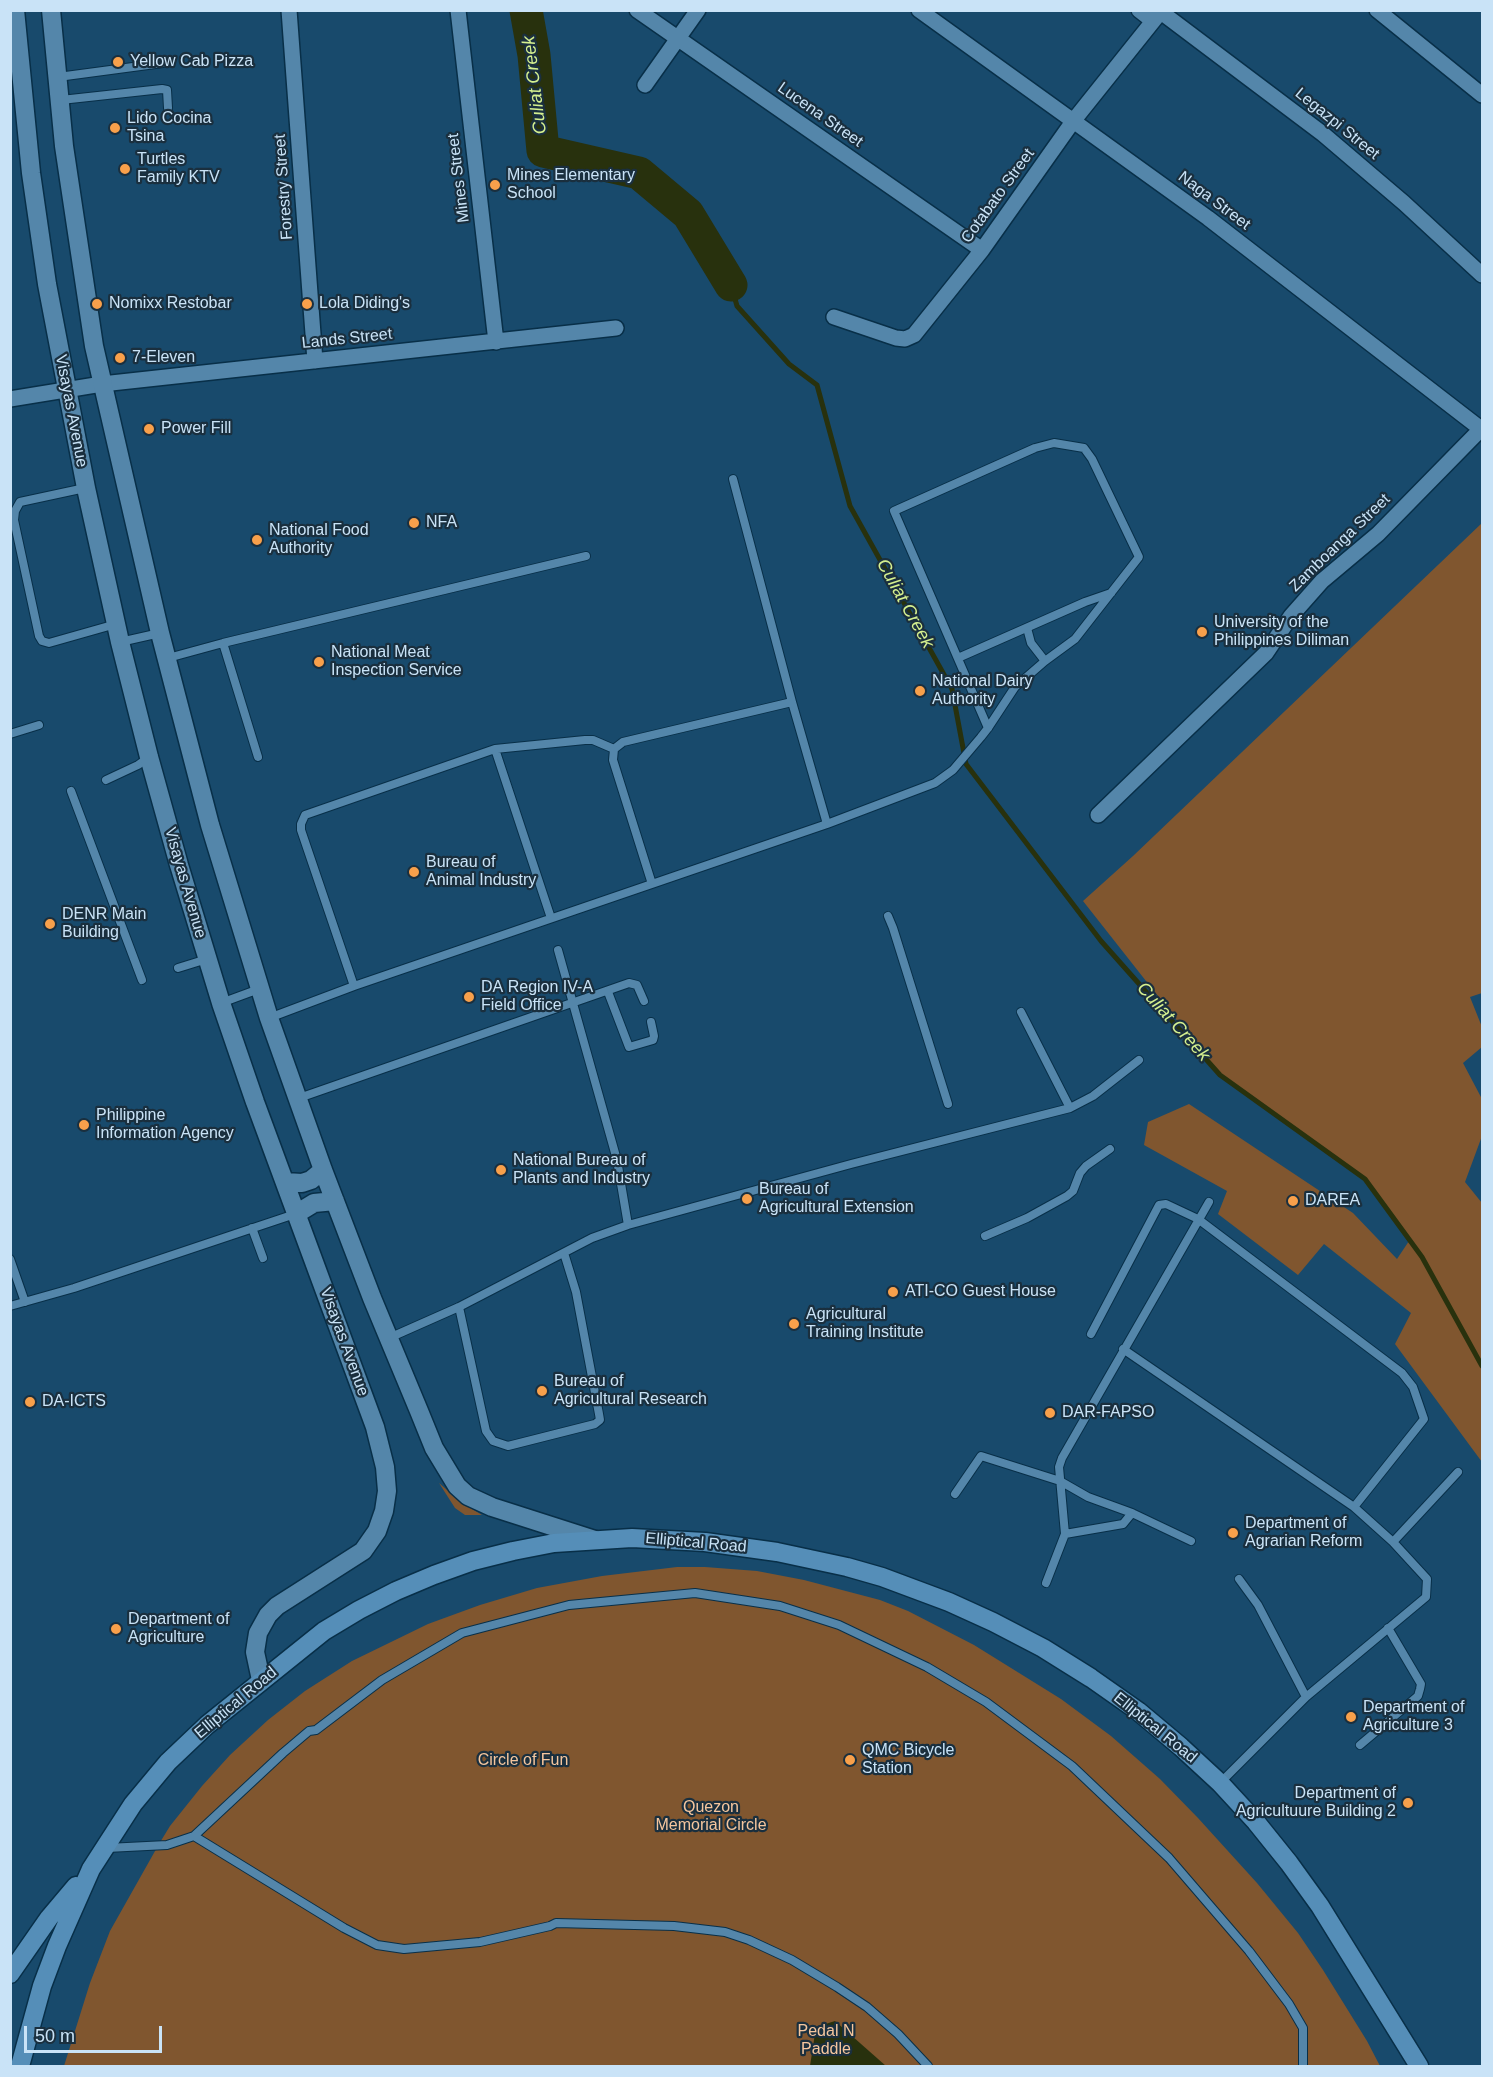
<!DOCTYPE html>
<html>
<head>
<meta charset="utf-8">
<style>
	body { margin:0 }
	#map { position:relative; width:1493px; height:2077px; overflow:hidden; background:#184a6c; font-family:Helvetica,sans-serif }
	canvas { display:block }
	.frame { position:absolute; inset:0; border:12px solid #c9e3f7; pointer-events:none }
	.scale { position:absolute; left:24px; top:2026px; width:138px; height:27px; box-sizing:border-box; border:3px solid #c9e3f7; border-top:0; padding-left:8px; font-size:18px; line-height:21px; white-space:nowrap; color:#c9e3f7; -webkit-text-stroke:4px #1a2f3e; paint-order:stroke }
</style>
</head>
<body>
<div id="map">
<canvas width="1493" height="2077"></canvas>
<div class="frame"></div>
<div class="scale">50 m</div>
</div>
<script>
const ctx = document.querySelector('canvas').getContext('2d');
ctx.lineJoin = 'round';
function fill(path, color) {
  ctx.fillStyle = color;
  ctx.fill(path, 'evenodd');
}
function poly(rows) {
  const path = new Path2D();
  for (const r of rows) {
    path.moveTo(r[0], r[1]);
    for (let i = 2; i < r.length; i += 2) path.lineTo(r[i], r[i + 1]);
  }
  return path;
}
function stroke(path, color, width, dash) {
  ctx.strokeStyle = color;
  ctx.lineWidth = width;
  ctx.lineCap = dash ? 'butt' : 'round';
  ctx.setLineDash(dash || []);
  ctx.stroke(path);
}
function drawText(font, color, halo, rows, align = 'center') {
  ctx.font = font + ' Helvetica,sans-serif';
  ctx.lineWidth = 4.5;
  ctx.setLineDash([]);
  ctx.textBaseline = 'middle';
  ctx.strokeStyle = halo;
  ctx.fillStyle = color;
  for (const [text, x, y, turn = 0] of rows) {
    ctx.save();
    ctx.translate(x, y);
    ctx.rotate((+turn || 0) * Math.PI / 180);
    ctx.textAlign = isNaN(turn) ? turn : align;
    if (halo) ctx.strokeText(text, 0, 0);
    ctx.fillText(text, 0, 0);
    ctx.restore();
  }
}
fill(poly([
	[1482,523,1482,993,1470,997,1482,1027,1482,1047,1463,1063,1482,1099,1482,1136,1465,1182,1482,1203,1482,1462,1395,1344,1411,1313,1324,1244,1298,1275,1218,1214,1227,1191,1144,1145,1148,1122,1189,1104,1353,1213,1397,1259,1409,1241,1365,1179,1220,1075,1083,901,1133,856],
	[439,1483,462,1503,482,1515,465,1515,455,1508],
	[677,1567,705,1567,757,1571,804,1580,880,1600,908,1611,974,1645,1061,1699,1111,1736,1160,1779,1198,1818,1257,1883,1298,1933,1323,1970,1367,2041,1380,2066,64,2066,90,1983,110,1931,159,1844,170,1826,202,1786,230,1755,268,1720,305,1691,352,1661,428,1624,480,1605,537,1588,602,1576]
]), '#80562f');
fill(poly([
	[835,2021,886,2066,810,2066,816,2027]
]), '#28310d');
stroke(poly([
	[731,285,737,306,789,364,817,385,850,506,952,689,966,764,1101,941,1220,1075,1365,1179,1422,1257,1482,1366]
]), '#28310d', 5);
stroke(poly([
	[526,10,534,55,543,151,639,173,688,214,731,285]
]), '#28310d', 33);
const lane = poly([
	[58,77,163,63],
	[61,100,162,89,167,90,168,108],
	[733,479,792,702,827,824],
	[85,488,20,502,15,511,14,520,39,636,42,641,49,643,116,624],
	[1027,628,1031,643,1045,661],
	[120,642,160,633],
	[223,643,258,757],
	[168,658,223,643,586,556],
	[958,658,1085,602,1111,593],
	[10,734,39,725],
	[495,749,551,918],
	[106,780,138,765,148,758],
	[71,791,142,980],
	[652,884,613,760,614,749,623,742,792,702],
	[888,916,893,928,948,1104],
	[558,950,617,1160,628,1225],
	[178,968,207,959],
	[354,986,301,830,301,824,305,815,495,749,585,740,593,740,614,749],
	[608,992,629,1047,653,1040,654,1036,651,1022],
	[221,1003,259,989],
	[1021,1012,1070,1108],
	[269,1018,354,986,827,824,935,783,953,770,981,737,988,728,1015,687,1045,661,1075,639,1139,557,1092,459,1084,448,1054,443,1035,448,894,511,988,728],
	[299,1098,629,983,637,985,644,1001],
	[252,1228,263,1258],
	[985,1236,1027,1218,1067,1196,1073,1191,1080,1173,1086,1166,1110,1149],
	[10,1259,25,1302],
	[10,1306,74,1288,295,1214],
	[459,1307,486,1431,493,1441,508,1446,595,1424,600,1420,599,1414,576,1292,564,1253],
	[1091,1334,1159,1205,1166,1204,1198,1219,1402,1373,1413,1387,1424,1419,1354,1507],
	[389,1338,459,1307,592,1238,628,1225,851,1164,1070,1108,1093,1096,1139,1060],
	[1123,1349,1354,1507,1393,1542,1458,1472],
	[955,1494,981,1456,1060,1481,1088,1497,1132,1513,1123,1524,1065,1534],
	[1132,1513,1191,1541],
	[1239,1579,1258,1605,1306,1697],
	[1046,1583,1065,1534,1059,1467,1062,1458,1209,1202],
	[1360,1745,1418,1696,1420,1689,1421,1684,1388,1628],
	[1220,1783,1306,1697,1426,1597,1427,1579,1393,1542],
	[194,1836,344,1928,377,1945,404,1949,480,1942,550,1926,556,1923,674,1926,725,1932,749,1940,792,1960,837,1987,867,2007,898,2034,928,2066],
	[107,1848,167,1845,194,1836,283,1753,309,1731,316,1730,382,1680,462,1633,569,1605,695,1593,780,1606,839,1625,927,1667,986,1702,1072,1766,1169,1858,1249,1951,1289,2004,1303,2028,1303,2066]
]);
const street = poly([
	[289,10,315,361],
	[458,10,496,342],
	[637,10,982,250],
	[919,10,1208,218,1481,429],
	[1139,10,1153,21],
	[1377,10,1482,95],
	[1161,12,1323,134,1404,203,1482,275],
	[645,85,698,10],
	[834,317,896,338,905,339,914,335,982,250,1074,120,1162,10],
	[10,399,102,384,616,328],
	[1098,815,1266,653,1291,616,1322,581,1378,534,1482,428]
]);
const secondary = poly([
	[15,10,31,173,47,284,86,488,120,642,149,757,179,865,221,1003,255,1102,375,1427,385,1467,387,1491,384,1511,377,1531,363,1551,277,1606,268,1615,258,1633,255,1652,261,1680],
	[51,10,64,146,94,346,160,633,210,825,269,1018,323,1170,372,1298,419,1411,434,1448,457,1486,468,1496,492,1507,595,1540],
	[285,1182,302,1183,311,1180,323,1170],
	[296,1214,314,1203,335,1201]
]);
const primary = poly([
	[10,1974,49,1918,76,1886],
	[20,2066,42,1986,57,1946,91,1869,133,1804,168,1762,207,1725,324,1631,359,1610,396,1591,434,1575,473,1561,513,1551,554,1543,632,1538,705,1542,777,1552,847,1567,882,1577,949,1602,993,1622,1043,1648,1091,1678,1138,1711,1181,1747,1220,1783,1256,1822,1289,1863,1320,1906,1419,2066]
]);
stroke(lane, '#082f48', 10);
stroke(street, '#082f48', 18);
stroke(secondary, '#082f48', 21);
stroke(primary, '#082f48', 21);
stroke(lane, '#5486aa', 8);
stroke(street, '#5486aa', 15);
stroke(secondary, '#5486aa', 18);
stroke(primary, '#558eb8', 18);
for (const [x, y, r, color] of [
	[118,62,6,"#f8a04b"],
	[115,128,6,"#f8a04b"],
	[125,169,6,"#f8a04b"],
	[495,185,6,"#f8a04b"],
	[97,304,6,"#f8a04b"],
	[307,304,6,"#f8a04b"],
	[120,358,6,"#f8a04b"],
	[149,429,6,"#f8a04b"],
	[414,523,6,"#f8a04b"],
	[257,540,6,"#f8a04b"],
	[1202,632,6,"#f8a04b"],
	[319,662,6,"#f8a04b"],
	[920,691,6,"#f8a04b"],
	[414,872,6,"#f8a04b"],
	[50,924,6,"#f8a04b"],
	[469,997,6,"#f8a04b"],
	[84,1125,6,"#f8a04b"],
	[501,1170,6,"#f8a04b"],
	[747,1199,6,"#f8a04b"],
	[1293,1201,6,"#f8a04b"],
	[893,1292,6,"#f8a04b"],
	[794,1324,6,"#f8a04b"],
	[542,1391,6,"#f8a04b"],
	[30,1402,6,"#f8a04b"],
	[1050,1413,6,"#f8a04b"],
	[1233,1533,6,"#f8a04b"],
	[116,1629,6,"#f8a04b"],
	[1351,1717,6,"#f8a04b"],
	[850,1760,6,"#f8a04b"],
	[1408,1803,6,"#f8a04b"]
]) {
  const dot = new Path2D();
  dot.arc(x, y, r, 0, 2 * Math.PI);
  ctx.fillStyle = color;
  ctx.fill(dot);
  stroke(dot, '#1a2f3e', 2);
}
drawText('16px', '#c9e3f7', '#1a2f3e', [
	["Yellow Cab Pizza",130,62],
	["Lido Cocina",127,119],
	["Tsina",127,137],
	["Turtles",137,160],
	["Family KTV",137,178],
	["Mines Elementary",507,176],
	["School",507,194],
	["Nomixx Restobar",109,304],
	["Lola Diding's",319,304],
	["7-Eleven",132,358],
	["Power Fill",161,429],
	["NFA",426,523],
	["National Food",269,531],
	["Authority",269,549],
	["University of the",1214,623],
	["Philippines Diliman",1214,641],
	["National Meat",331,653],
	["Inspection Service",331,671],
	["National Dairy",932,682],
	["Authority",932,700],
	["Bureau of",426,863],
	["Animal Industry",426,881],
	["DENR Main",62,915],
	["Building",62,933],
	["DA Region IV-A",481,988],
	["Field Office",481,1006],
	["Philippine",96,1116],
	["Information Agency",96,1134],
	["National Bureau of",513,1161],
	["Plants and Industry",513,1179],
	["Bureau of",759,1190],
	["Agricultural Extension",759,1208],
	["DAREA",1305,1201],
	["ATI-CO Guest House",905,1292],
	["Agricultural",806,1315],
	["Training Institute",806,1333],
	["Bureau of",554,1382],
	["Agricultural Research",554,1400],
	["DA-ICTS",42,1402],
	["DAR-FAPSO",1062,1413],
	["Department of",1245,1524],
	["Agrarian Reform",1245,1542],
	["Department of",128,1620],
	["Agriculture",128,1638],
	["Department of",1363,1708],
	["Agriculture 3",1363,1726],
	["QMC Bicycle",862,1751],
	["Station",862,1769],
	["Department of",1396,1794,"right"],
	["Agricultuure Building 2",1396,1812,"right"]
], 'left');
drawText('16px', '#c9e3f7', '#1a2f3e', [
	["Lucena Street",820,115,35],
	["Legazpi Street",1337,124,39],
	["Mines Street",459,178,-97],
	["Forestry Street",284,187,-94],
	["Cotabato Street",998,196,-54],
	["Naga Street",1214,201,37],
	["Lands Street",347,339,-6],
	["Visayas Avenue",71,411,79],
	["Zamboanga Street",1340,543,-44],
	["Visayas Avenue",185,883,74],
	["Visayas Avenue",344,1342,70],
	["Elliptical Road",696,1543,5],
	["Elliptical Road",236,1703,-40],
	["Elliptical Road",1155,1728,39]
]);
drawText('16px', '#f5c69e', '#1a2f3e', [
	["Circle of Fun",523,1761],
	["Quezon",711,1808],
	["Memorial Circle",711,1826],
	["Pedal N",826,2032],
	["Paddle",826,2050]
]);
drawText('italic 18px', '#d5f08f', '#1a2f3e', [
	["Culiat Creek",535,85,-97],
	["Culiat Creek",905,604,61],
	["Culiat Creek",1173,1022,48]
]);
</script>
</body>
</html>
